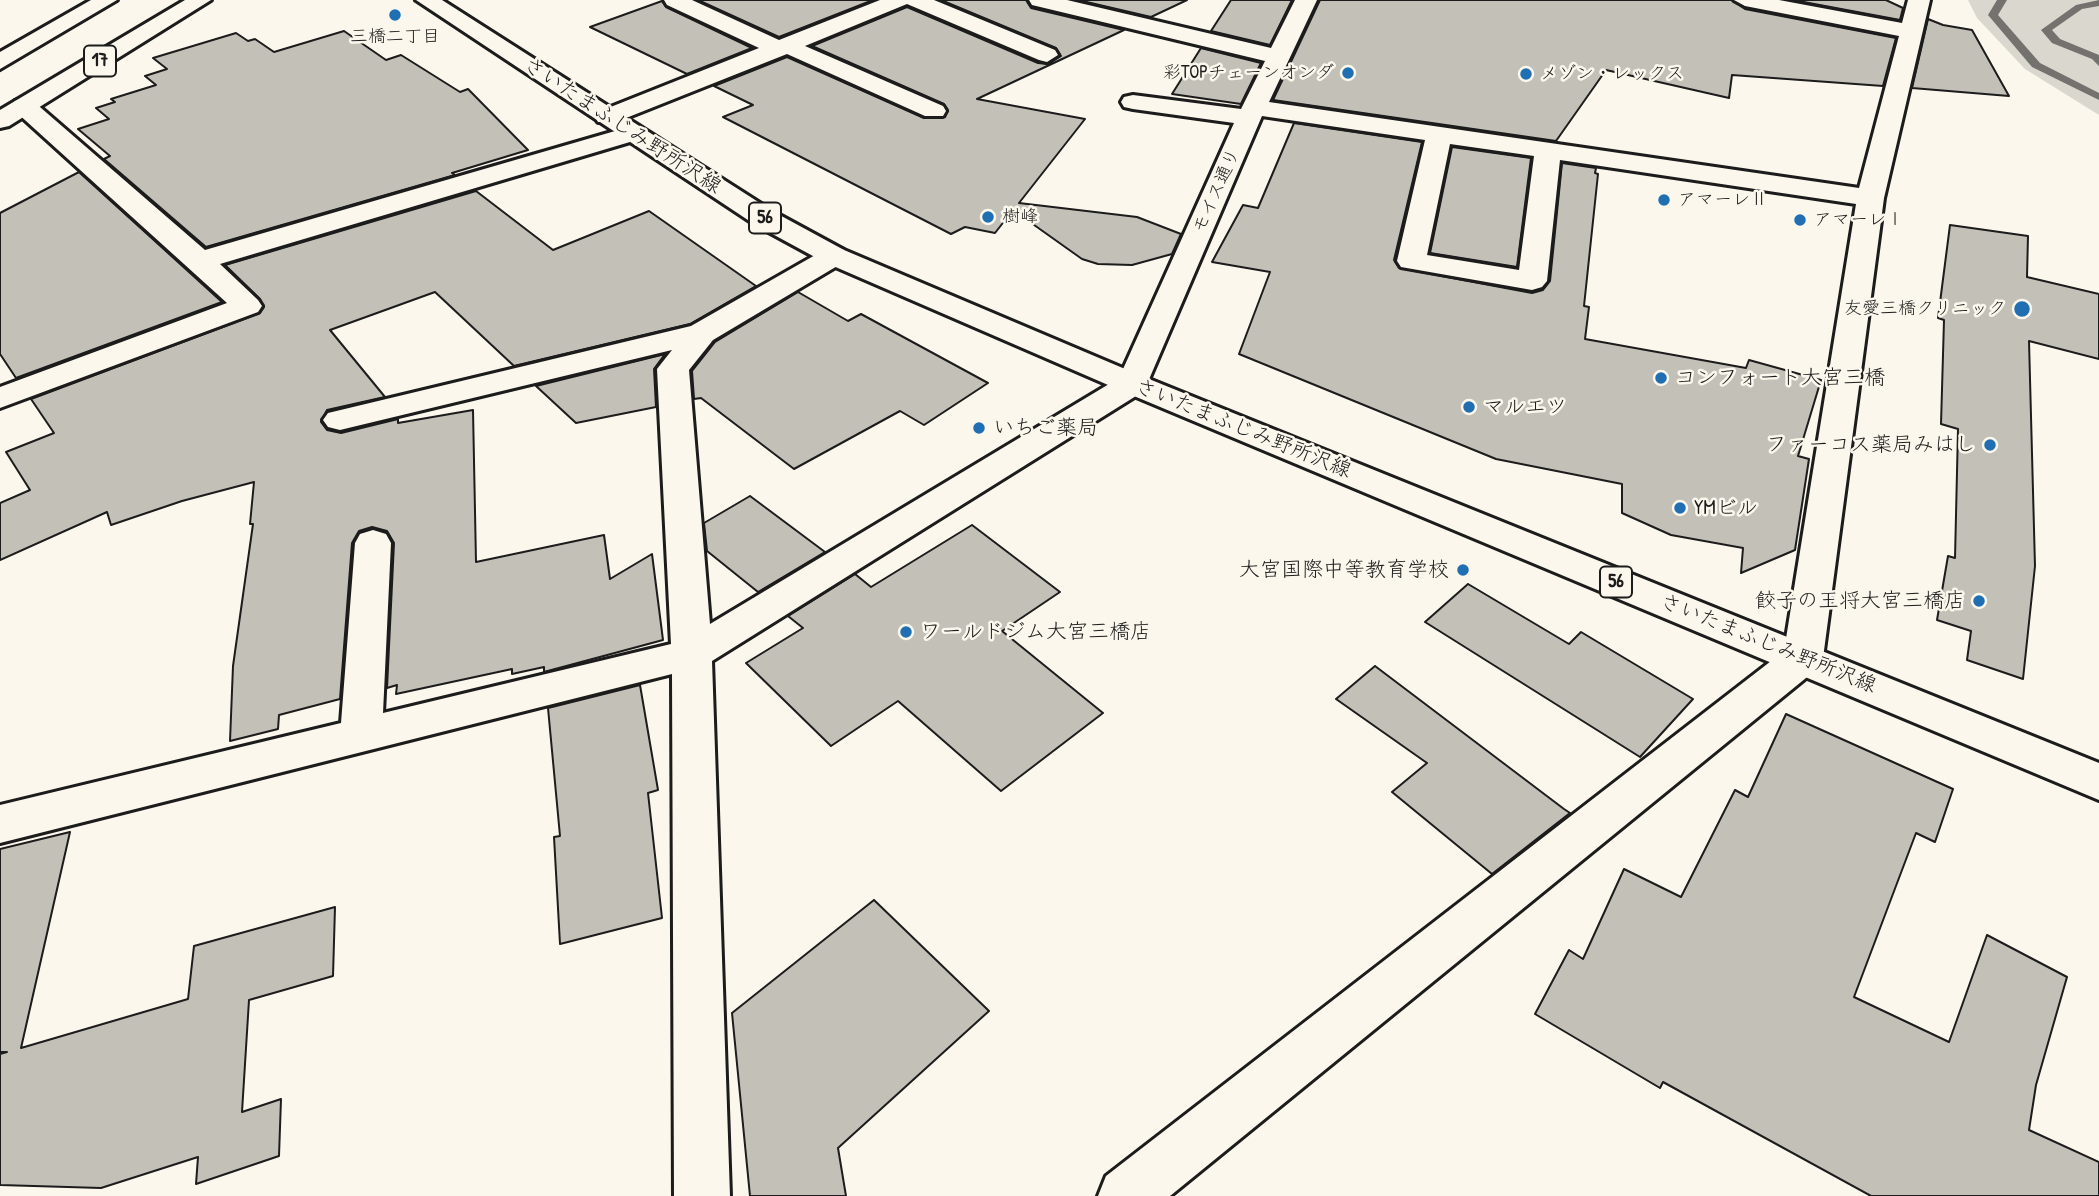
<!DOCTYPE html>
<html>
<head>
<meta charset="utf-8">
<style>
	body { margin:0 }
	canvas { display:block; background:#fbf7ec }
</style>
</head>
<body>
<canvas width="2099" height="1196"></canvas>
<script>
const ctx = document.querySelector('canvas').getContext('2d');
ctx.lineJoin = 'round';
function fill(path, color) {
  ctx.fillStyle = color;
  ctx.fill(path, 'evenodd');
}
function poly(rows) {
  const path = new Path2D();
  for (const r of rows) {
    path.moveTo(r[0], r[1]);
    for (let i = 2; i < r.length; i += 2) path.lineTo(r[i], r[i + 1]);
  }
  return path;
}
function stroke(path, color, width, dash) {
  ctx.strokeStyle = color;
  ctx.lineWidth = width;
  ctx.lineCap = dash ? 'butt' : 'round';
  ctx.setLineDash(dash || []);
  ctx.stroke(path);
}
function drawText(font, color, halo, rows, align = 'center') {
  ctx.font = font + ' "Patrick Hand","Klee One",sans-serif';
  ctx.lineWidth = 5;
  ctx.setLineDash([]);
  ctx.textBaseline = 'middle';
  ctx.strokeStyle = halo;
  ctx.fillStyle = color;
  for (const [text, x, y, turn = 0] of rows) {
    ctx.save();
    ctx.translate(x, y);
    ctx.rotate((+turn || 0) * Math.PI / 180);
    ctx.textAlign = isNaN(turn) ? turn : align;
    if (halo) ctx.strokeText(text, 0, 0);
    ctx.fillText(text, 0, 0);
    ctx.restore();
  }
}
fill(poly([
	[1968,0,2099,0,2099,115,2025,69,1977,18]
]), '#dad7ce');
fill(poly([
	[1997,0,2007,0,1998,15,2040,63,2099,93,2099,100,2032,67,1988,15,1997,0],
	[2099,0,2099,6,2082,9,2052,30,2060,39,2099,55,2099,66,2092,59,2052,43,2041,30,2076,5,2099,0]
]), '#74726e');
const building = poly([
	[698,0,873,0,779,37,698,0],
	[941,0,1026,0,1031,8,1124,30,977,99,1085,119,1019,203,1137,217,1181,234,1172,254,1132,265,1098,264,1082,259,1013,210,995,233,965,227,951,234,723,117,753,105,714,86,787,57,924,118,945,117,948,110,944,104,812,46,907,7,1038,63,1048,64,1061,56,1056,48,941,0],
	[1078,0,1187,0,1151,17,1078,0],
	[1231,0,1292,0,1270,45,1211,31,1231,0],
	[1320,0,1732,0,1745,9,1896,38,1883,86,1732,75,1729,98,1606,70,1556,141,1273,100,1320,0],
	[1793,0,1886,0,1903,8,1900,20,1793,0],
	[662,1,666,7,752,48,687,74,590,27,662,1],
	[1928,19,1943,25,1972,30,2009,96,1912,88,1928,19],
	[344,31,386,60,401,55,460,92,468,89,528,150,452,173,455,175,206,247,104,159,110,156,78,129,109,119,96,108,115,102,111,99,156,85,145,76,167,69,153,58,236,33,248,41,255,39,274,52,344,31],
	[1201,48,1261,63,1241,104,1172,94,1201,48],
	[1294,123,1422,142,1394,260,1399,268,1532,293,1543,290,1550,281,1562,163,1596,168,1595,173,1598,174,1584,306,1589,307,1585,339,1746,368,1749,360,1821,380,1798,456,1809,459,1795,550,1741,573,1743,548,1671,535,1622,513,1622,484,1496,459,1239,354,1270,272,1212,262,1243,205,1258,208,1294,123],
	[1452,147,1531,158,1517,267,1430,253,1452,147],
	[79,172,222,302,16,378,0,354,0,213,79,172],
	[476,191,553,250,649,211,756,286,690,324,514,366,435,292,330,330,385,397,327,410,321,422,327,430,341,433,398,419,398,423,473,410,476,562,604,535,610,579,652,554,663,640,544,672,544,667,512,674,512,669,396,694,397,685,387,688,394,543,387,531,372,527,359,531,352,543,340,699,279,715,278,729,230,741,233,666,253,524,250,524,254,482,182,501,111,525,107,512,0,560,0,503,30,490,6,452,54,433,31,399,260,313,264,307,260,299,225,265,476,191],
	[1950,225,2028,236,2027,277,2099,294,2099,359,2029,341,2035,566,2023,679,1967,660,1971,631,1937,620,1948,556,1955,558,1958,429,1941,424,1944,320,1938,318,1950,225],
	[798,292,848,321,861,314,988,383,924,425,900,411,794,469,701,398,694,399,692,371,715,342,798,292],
	[665,354,654,369,656,407,576,423,536,386,665,354],
	[750,496,825,552,758,592,707,551,704,523,750,496],
	[972,525,1060,592,1002,631,1103,713,1001,791,898,701,831,746,746,663,803,628,788,616,855,574,871,587,972,525],
	[1468,584,1569,644,1581,632,1693,699,1640,757,1425,622,1468,584],
	[1375,666,1564,809,1570,813,1492,874,1392,792,1427,763,1336,699,1375,666],
	[640,685,658,790,648,793,662,918,560,944,554,837,560,836,548,708,640,685],
	[1786,714,1953,789,1935,842,1916,833,1854,997,1949,1042,1987,935,2067,977,2036,1085,2029,1130,2099,1162,2099,1196,1871,1196,1663,1082,1660,1088,1535,1014,1569,950,1583,959,1624,869,1681,897,1735,790,1748,797,1786,714],
	[70,832,21,1048,188,999,194,946,335,907,333,976,249,1000,242,1112,281,1099,279,1156,196,1184,198,1157,101,1188,0,1185,0,1054,7,1052,0,1052,0,849,70,832],
	[874,900,989,1011,838,1148,846,1196,750,1196,732,1013,874,900]
]);
fill(building, '#c3c0b8');
stroke(building, '#1c1c1c', 2);
const minor = poly([
	[664,0,692,0,779,40,880,0,934,0,1055,50,1058,55,1047,62,1039,60,907,4,805,46,943,106,946,111,943,116,925,116,787,54,616,122,598,122,595,117,598,112,759,48,667,5,664,0],
	[1029,0,1067,0,1271,48,1295,0,1317,0,1269,102,1859,188,1899,36,1745,6,1734,0,1779,0,1902,23,1908,0,1930,0,1884,198,1823,658,1817,669,1170,1196,1098,1196,1106,1176,1784,651,1856,204,1560,160,1547,281,1542,287,1532,290,1401,267,1397,261,1425,140,1262,116,1144,391,712,661,730,1196,674,1196,672,674,0,843,0,805,341,723,355,543,360,534,373,530,386,534,391,543,383,713,671,644,657,369,672,350,340,430,328,427,323,420,328,413,691,326,824,250,834,247,844,250,848,256,844,262,713,340,689,370,710,624,1119,378,1234,123,1133,109,1124,107,1121,102,1124,97,1133,95,1241,109,1265,61,1032,5,1029,0],
	[1450,144,1534,156,1519,270,1427,255,1450,144],
	[24,99,33,101,205,250,622,129,631,126,640,129,644,134,640,139,220,264,258,300,262,306,258,312,0,408,0,387,227,303,15,111,12,106,15,101,24,99]
]);
const major = poly([
	[416,0,442,0,774,212,844,250,1144,377,2099,763,2099,800,1122,391,824,262,754,224,416,0]
]);
const highway = poly([
	[91,0,117,0,0,69,0,52,91,0],
	[185,0,211,0,9,126,0,128,0,110,185,0]
]);
stroke(minor, '#1c1c1c', 6);
stroke(major, '#1c1c1c', 6);
stroke(highway, '#1c1c1c', 6);
fill(minor, '#fbf7ec');
fill(major, '#fbf7ec');
fill(highway, '#fbf7ec');
for (const [x, y, r, color] of [
	[395,15,7,"#1f6fb2"],
	[1348,73,7,"#1f6fb2"],
	[1526,74,7,"#1f6fb2"],
	[1664,200,7,"#1f6fb2"],
	[988,217,7,"#1f6fb2"],
	[1800,220,7,"#1f6fb2"],
	[2022,309,9,"#1f6fb2"],
	[1661,378,7,"#1f6fb2"],
	[1469,407,7,"#1f6fb2"],
	[979,428,7,"#1f6fb2"],
	[1990,445,7,"#1f6fb2"],
	[1680,508,7,"#1f6fb2"],
	[1463,570,7,"#1f6fb2"],
	[1979,601,7,"#1f6fb2"],
	[906,632,7,"#1f6fb2"]
]) {
  const dot = new Path2D();
  dot.arc(x, y, r, 0, 2 * Math.PI);
  ctx.fillStyle = color;
  ctx.fill(dot);
  stroke(dot, '#fbf7ec', 2.5);
}
drawText('18px', '#1c1c1c', '#fbf7ec', [
	["三橋二丁目",395,37,"center"],
	["彩TOPチェーンオンダ",1334,73,"right"],
	["メゾン・レックス",1540,74],
	["アマーレⅡ",1678,200],
	["樹峰",1002,217],
	["アマーレⅠ",1814,220],
	["友愛三橋クリニック",2006,309,"right"]
], 'left');
drawText('18px', '#1c1c1c', '#fbf7ec', [
	["モイス通り",1217,191,-66]
]);
for (const [x, y, w] of [
	[100,61,32],
	[765,218,32],
	[1616,582,32]
]) {
  const box = new Path2D();
  box.roundRect(x - w / 2, y - 15.5, w, 31, 5);
  ctx.fillStyle = '#fbf7ec';
  ctx.fill(box);
  stroke(box, '#1c1c1c', 2);
}
drawText('bold 19px', '#1c1c1c', null, [
	["17",100,61],
	["56",765,218],
	["56",1616,582]
]);
drawText('21px', '#1c1c1c', '#fbf7ec', [
	["さいたまふじみ野所沢線",622,126,33],
	["さいたまふじみ野所沢線",1243,429,22],
	["さいたまふじみ野所沢線",1768,644,22]
]);
drawText('21px', '#1c1c1c', '#fbf7ec', [
	["コンフォート大宮三橋",1675,378],
	["マルエツ",1483,407],
	["いちご薬局",993,428],
	["ファーコス薬局みはし",1976,445,"right"],
	["YMビル",1694,508],
	["大宮国際中等教育学校",1449,570,"right"],
	["餃子の王将大宮三橋店",1965,601,"right"],
	["ワールドジム大宮三橋店",920,632]
], 'left');
</script>
</body>
</html>
